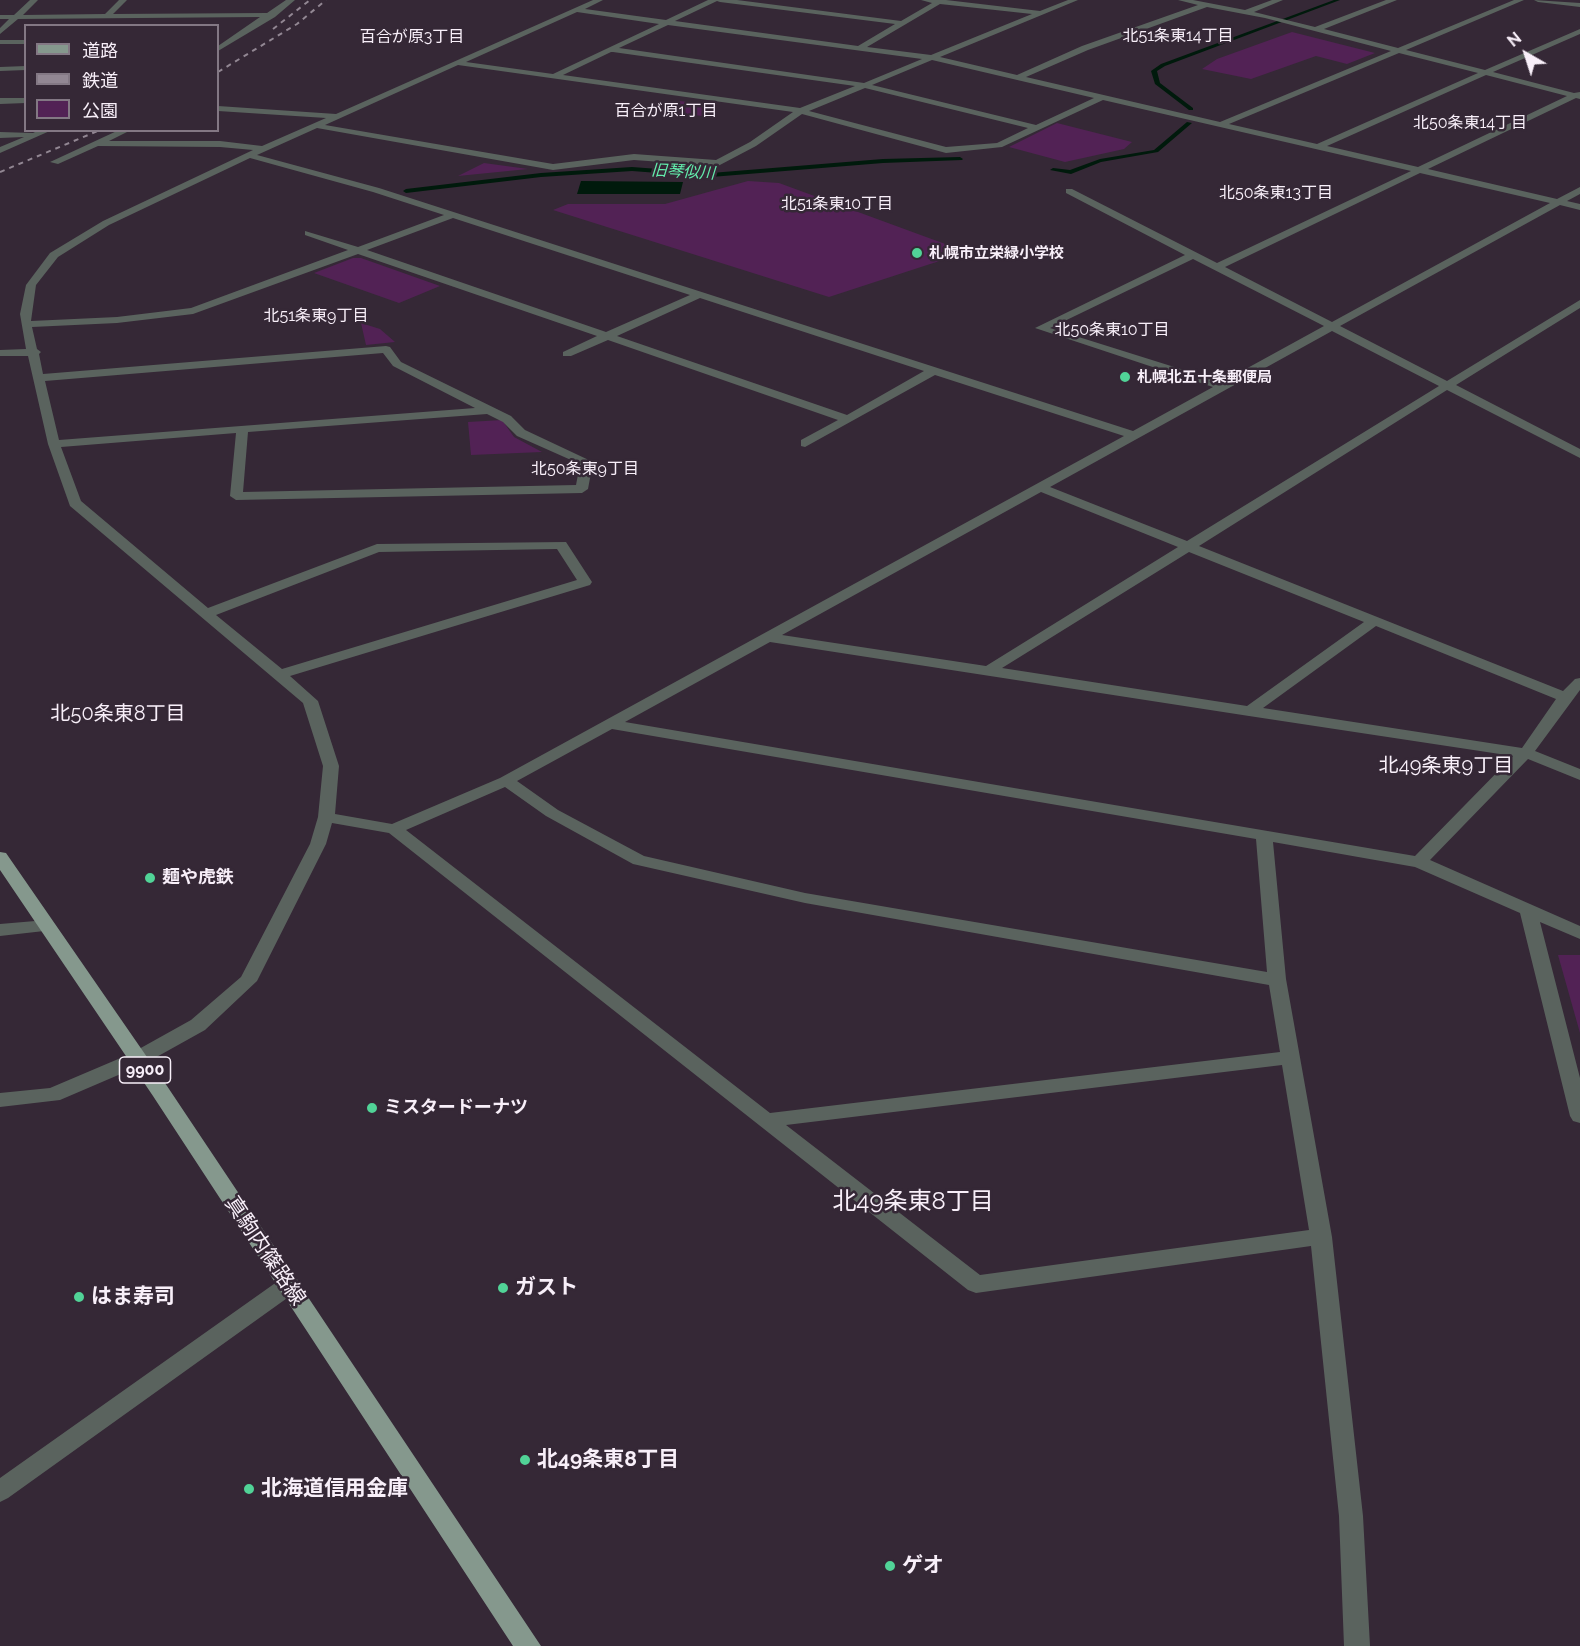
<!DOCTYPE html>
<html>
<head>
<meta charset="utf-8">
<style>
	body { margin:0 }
	#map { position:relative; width:1580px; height:1646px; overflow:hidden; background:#352836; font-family:Raleway,"Noto Sans JP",sans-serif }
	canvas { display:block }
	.legend { position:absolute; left:24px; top:24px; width:195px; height:108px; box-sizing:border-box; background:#352836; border:2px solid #837884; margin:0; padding:8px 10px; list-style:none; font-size:18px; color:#f8eff9 }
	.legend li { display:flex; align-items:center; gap:12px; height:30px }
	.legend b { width:30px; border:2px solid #837884 }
	.north { position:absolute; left:1496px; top:24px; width:60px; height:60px; -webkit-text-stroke:4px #352836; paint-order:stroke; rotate:321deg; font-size:16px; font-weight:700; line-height:24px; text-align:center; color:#f8eff9 }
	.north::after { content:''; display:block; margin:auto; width:21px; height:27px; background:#f8eff9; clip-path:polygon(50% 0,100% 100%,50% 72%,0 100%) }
</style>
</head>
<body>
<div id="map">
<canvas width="1580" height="1646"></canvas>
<ul class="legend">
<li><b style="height:8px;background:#85988d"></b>道路</li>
<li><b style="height:8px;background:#928793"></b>鉄道</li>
<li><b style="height:16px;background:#522255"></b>公園</li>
</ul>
<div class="north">N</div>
</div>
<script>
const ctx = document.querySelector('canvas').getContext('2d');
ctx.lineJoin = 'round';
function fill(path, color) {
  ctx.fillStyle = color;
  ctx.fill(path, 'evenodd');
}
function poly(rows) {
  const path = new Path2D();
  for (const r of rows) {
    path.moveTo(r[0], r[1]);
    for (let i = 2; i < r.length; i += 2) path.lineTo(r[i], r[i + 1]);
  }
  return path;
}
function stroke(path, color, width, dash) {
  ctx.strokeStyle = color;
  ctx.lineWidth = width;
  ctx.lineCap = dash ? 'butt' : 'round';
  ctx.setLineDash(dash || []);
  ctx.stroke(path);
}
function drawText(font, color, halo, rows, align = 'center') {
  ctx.font = font + ' Raleway,"Noto Sans JP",sans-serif';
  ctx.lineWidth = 5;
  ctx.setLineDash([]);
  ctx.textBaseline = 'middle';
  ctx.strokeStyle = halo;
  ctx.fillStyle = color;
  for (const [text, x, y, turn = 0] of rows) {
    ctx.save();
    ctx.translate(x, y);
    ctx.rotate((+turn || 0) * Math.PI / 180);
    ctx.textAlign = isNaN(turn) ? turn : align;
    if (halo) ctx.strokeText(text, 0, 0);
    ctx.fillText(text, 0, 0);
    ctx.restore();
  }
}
fill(poly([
	[1292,32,1375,53,1347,64,1316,56,1251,79,1202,69,1217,59],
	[680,101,717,106,702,116,663,111],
	[1057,123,1132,142,1124,149,1065,162,1009,147],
	[484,163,528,169,458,176],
	[748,181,779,183,967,252,829,297,553,210,568,204,665,204],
	[353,258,361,258,440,286,399,303,314,273],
	[361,323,380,329,395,342,366,345],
	[502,420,514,437,542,452,471,455,468,422],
	[1580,955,1580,1033,1558,955]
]), '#522255');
fill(poly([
	[581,181,683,182,680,194,577,194]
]), '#001a0c');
fill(poly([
	[1334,0,1340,0,1165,66,1157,71,1160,83,1193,108,1193,110,1189,110,1155,84,1151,71,1161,64,1334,0],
	[1187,122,1192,123,1158,152,1101,162,1071,174,1050,170,1053,168,1070,170,1100,159,1154,150,1187,122],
	[960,157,963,159,962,160,883,163,711,177,632,171,541,177,406,193,403,191,406,189,541,173,632,167,711,173,883,159,960,157]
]), '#001a0c');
fill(poly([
	[30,0,38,0,23,15,105,14,119,0,127,0,113,14,267,13,286,0,295,0,275,17,218,51,218,46,260,17,18,19,0,34,0,28,9,19,0,19,0,15,14,15,30,0],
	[593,0,603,0,585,9,666,20,708,0,737,0,901,21,932,3,921,0,946,0,1040,11,1068,0,1078,0,940,57,1017,75,1082,46,1198,5,1178,0,1193,0,1245,10,1272,0,1283,0,1254,12,1315,27,1386,0,1397,0,1324,29,1398,48,1514,0,1524,0,1406,50,1485,70,1580,29,1580,34,1493,72,1574,93,1580,92,1580,99,1576,98,1428,169,1557,199,1580,187,1580,194,1567,201,1580,204,1580,210,1560,205,1340,326,1447,381,1580,300,1580,308,1456,385,1580,449,1580,458,1447,390,1199,546,1563,691,1575,679,1580,678,1580,690,1535,751,1580,769,1580,780,1528,759,1430,860,1580,926,1580,939,1540,922,1580,1078,1580,1123,1573,1121,1570,1116,1520,913,1415,867,1273,842,1286,979,1332,1237,1363,1516,1370,1646,1344,1646,1339,1516,1311,1246,976,1293,968,1290,389,833,332,823,326,844,257,981,205,1030,144,1064,60,1100,0,1107,0,1093,50,1088,130,1054,191,1020,241,977,310,844,318,817,323,766,303,703,70,506,48,444,28,356,0,356,0,350,26,349,20,314,26,285,50,253,103,221,253,150,220,147,98,146,58,164,50,162,119,130,131,130,109,141,220,141,262,146,326,118,218,111,218,106,336,114,593,0],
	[717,1,720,2,895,24,858,46,675,21,717,1],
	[940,4,1032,14,931,55,867,47,940,4],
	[1207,7,1265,18,1391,51,1220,122,1026,77,1088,50,1207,7],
	[577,12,659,24,553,74,466,62,577,12],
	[668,25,922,59,864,83,619,48,668,25],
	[611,52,613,52,855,86,800,108,563,75,611,52],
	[1399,53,1478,73,1317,144,1229,124,1399,53],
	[932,60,1094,98,1036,125,872,85,932,60],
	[458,65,793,112,750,142,716,160,634,154,553,164,325,125,458,65],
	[1486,75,1567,96,1418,167,1327,146,1486,75],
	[865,88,1028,128,997,143,946,147,809,111,865,88],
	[1103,100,1411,171,1217,263,1072,189,1066,189,1066,193,1185,255,1035,328,1213,387,1133,431,379,188,257,155,317,128,553,170,634,160,718,166,756,146,802,114,946,153,1002,147,1103,100],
	[250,158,373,192,444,215,358,247,305,231,305,235,348,250,191,308,117,317,31,321,36,285,58,257,109,225,250,158],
	[1420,173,1550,203,1332,322,1225,267,1420,173],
	[453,218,690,295,606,332,367,250,453,218],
	[358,254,597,336,563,352,563,356,571,356,608,340,838,420,801,440,801,446,805,447,935,375,1124,436,500,778,392,824,335,814,339,766,318,701,290,676,590,585,592,582,566,542,377,544,208,608,81,501,61,447,236,433,230,496,236,500,582,493,588,489,593,462,525,430,511,416,401,362,390,347,386,346,43,374,39,354,41,352,37,349,32,327,117,323,193,314,358,254],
	[1193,259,1324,326,1222,382,1050,328,1193,259],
	[700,298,924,371,847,415,617,336,700,298],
	[1332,331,1439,386,1187,541,1050,487,1332,331],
	[383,353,393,366,475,408,59,440,45,381,383,353],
	[487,414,503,422,517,436,580,464,576,485,243,492,248,432,487,414],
	[1041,492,1178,547,986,666,782,635,1041,492],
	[557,549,577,580,282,669,216,615,379,552,557,549],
	[1189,552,1364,622,1247,706,1002,668,1189,552],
	[1376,626,1556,699,1522,748,1263,708,1376,626],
	[770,642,1249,716,1513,756,1415,856,625,722,770,642],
	[612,729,1256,839,1267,972,805,893,644,856,558,810,517,781,612,729],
	[505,787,546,816,633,864,805,903,1269,985,1280,1052,770,1113,406,830,505,787],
	[1282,1065,1309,1230,980,1275,786,1125,1282,1065],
	[1534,0,1580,3,1580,7,1538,2,1534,0],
	[0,40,26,40,26,44,0,44,0,40],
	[26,66,26,70,0,71,0,67,26,66],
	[0,98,26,98,26,103,0,104,0,98],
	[39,130,52,130,0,153,0,147,24,137,0,138,0,132,33,133,39,130],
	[47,920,56,926,53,930,0,936,0,924,47,920],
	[289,1276,297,1279,300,1285,297,1291,8,1498,0,1502,0,1478,281,1279,289,1276]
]), '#5a635e');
fill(poly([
	[0,852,6,853,167,1086,541,1646,513,1646,153,1096,0,870,0,852]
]), '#85988d');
stroke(poly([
	[273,29,310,0],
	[218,72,297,24,326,0],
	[0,172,100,130]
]), '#928793', 2, [5, 5]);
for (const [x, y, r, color] of [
	[917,253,6,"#51d397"],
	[1125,377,6,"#51d397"],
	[150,878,6,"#51d397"],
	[372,1108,6,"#51d397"],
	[503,1288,6,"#51d397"],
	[79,1297,6,"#51d397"],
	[525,1460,6,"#51d397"],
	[249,1489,6,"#51d397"],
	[890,1566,6,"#51d397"]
]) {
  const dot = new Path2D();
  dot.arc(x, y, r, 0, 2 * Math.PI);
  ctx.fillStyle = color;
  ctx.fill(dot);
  stroke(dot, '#352836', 2);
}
drawText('bold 15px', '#f8eff9', '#352836', [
	["札幌市立栄緑小学校",929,253],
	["札幌北五十条郵便局",1137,377]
], 'left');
drawText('16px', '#f8eff9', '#352836', [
	["北51条東14丁目",1178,36],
	["百合が原3丁目",412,37],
	["百合が原1丁目",666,111],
	["北50条東14丁目",1470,123],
	["北50条東13丁目",1276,193],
	["北51条東10丁目",837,204],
	["北51条東9丁目",316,316],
	["北50条東10丁目",1112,330],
	["北50条東9丁目",585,469]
]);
drawText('italic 16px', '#63ecac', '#352836', [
	["旧琴似川",683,172,3]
]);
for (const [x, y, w] of [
	[145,1070,51]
]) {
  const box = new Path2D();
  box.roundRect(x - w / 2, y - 13, w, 26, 4.5);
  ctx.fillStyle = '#352836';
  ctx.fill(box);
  stroke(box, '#f8eff9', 1.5);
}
drawText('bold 16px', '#f8eff9', null, [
	["9900",145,1070]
]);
drawText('bold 18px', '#f8eff9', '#352836', [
	["麺や虎鉄",162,878],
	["ミスタードーナツ",384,1108]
], 'left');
drawText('20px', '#f8eff9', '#352836', [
	["北50条東8丁目",118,714],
	["北49条東9丁目",1446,766]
]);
drawText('21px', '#f8eff9', '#352836', [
	["真駒内篠路線",265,1251,56]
]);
drawText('bold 21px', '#f8eff9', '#352836', [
	["ガスト",515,1288],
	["はま寿司",91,1297],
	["北49条東8丁目",537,1460],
	["北海道信用金庫",261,1489],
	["ゲオ",902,1566]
], 'left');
drawText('24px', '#f8eff9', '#352836', [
	["北49条東8丁目",913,1202]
]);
</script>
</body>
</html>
